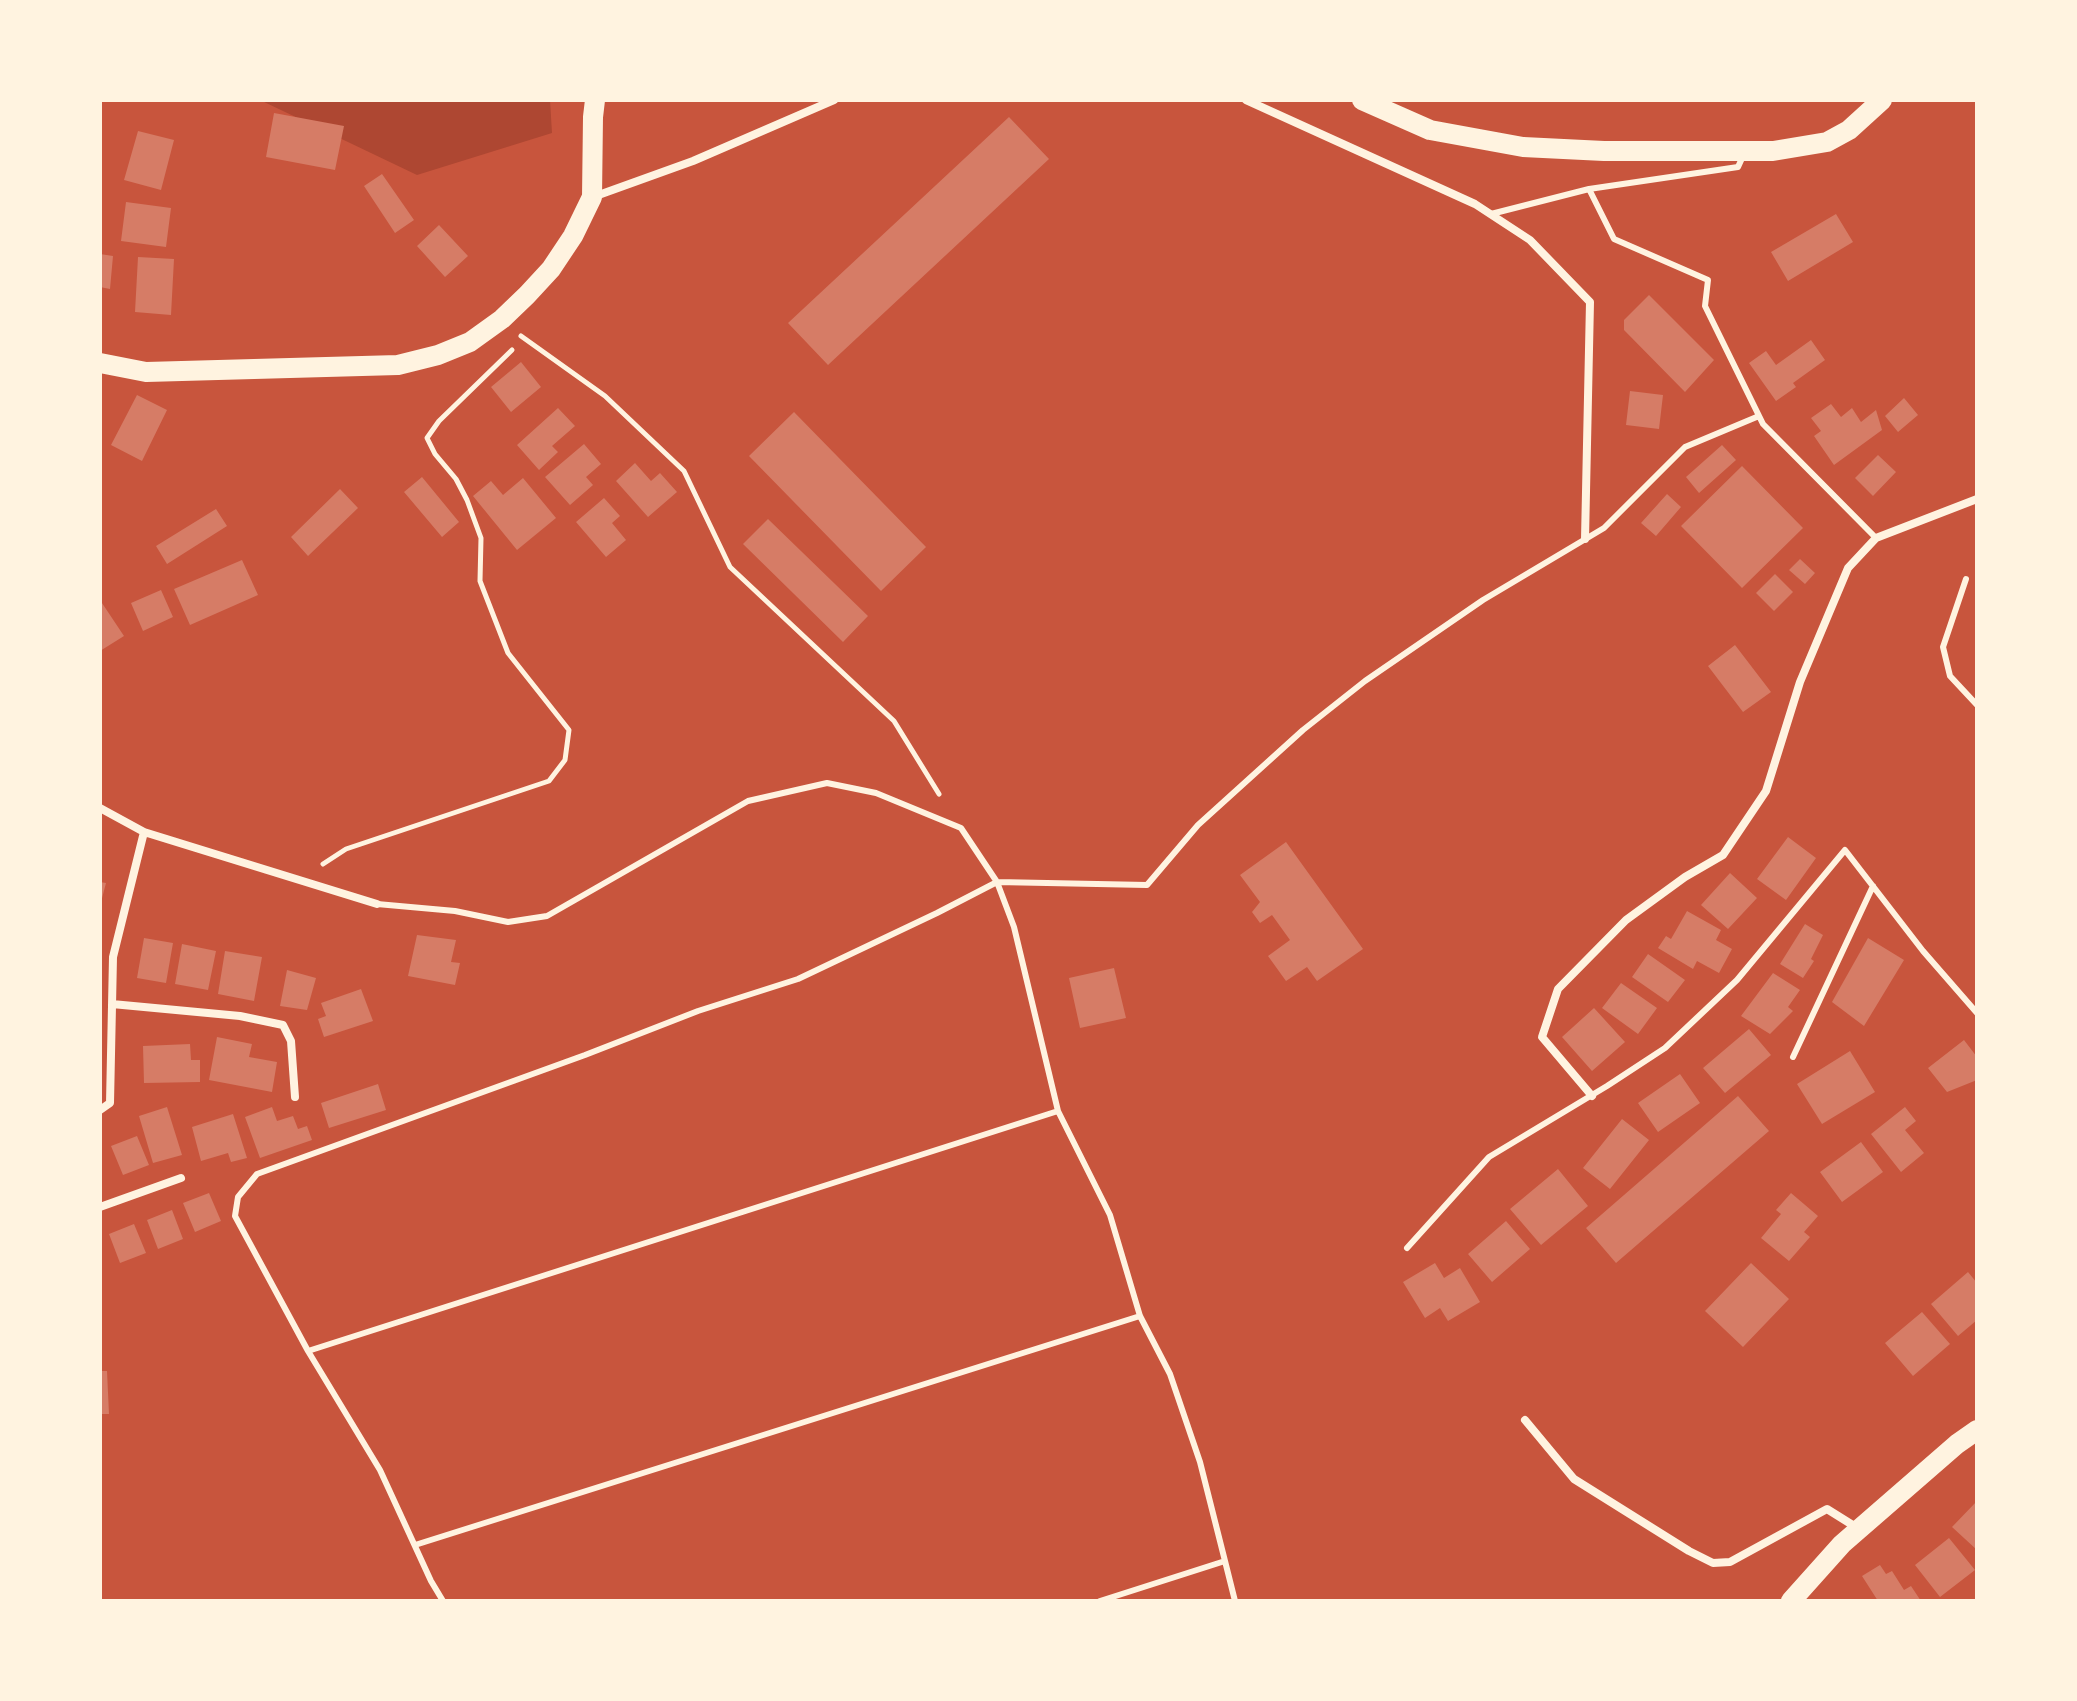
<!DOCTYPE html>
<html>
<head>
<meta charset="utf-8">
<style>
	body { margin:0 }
	#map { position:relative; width:2077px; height:1701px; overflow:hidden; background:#c8553d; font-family:Lato,sans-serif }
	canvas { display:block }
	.frame { position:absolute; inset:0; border:102px solid #fff3e0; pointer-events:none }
</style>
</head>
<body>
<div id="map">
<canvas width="2077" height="1701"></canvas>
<div class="frame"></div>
</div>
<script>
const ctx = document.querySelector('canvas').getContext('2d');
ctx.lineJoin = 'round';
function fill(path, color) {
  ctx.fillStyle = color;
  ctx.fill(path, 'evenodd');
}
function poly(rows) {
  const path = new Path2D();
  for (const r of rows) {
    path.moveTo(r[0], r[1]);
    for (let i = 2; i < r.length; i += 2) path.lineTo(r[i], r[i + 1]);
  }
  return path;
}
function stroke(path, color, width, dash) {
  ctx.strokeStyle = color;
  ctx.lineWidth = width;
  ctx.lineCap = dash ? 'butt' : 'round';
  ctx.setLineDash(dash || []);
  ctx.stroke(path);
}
fill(poly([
	[260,100,550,100,552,133,417,175]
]), '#ae4732');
fill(poly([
	[274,113,344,126,335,170,266,157],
	[1009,117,1049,159,828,365,788,323],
	[138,131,174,140,161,190,124,180],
	[382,174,414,220,395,233,364,186],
	[126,202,171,208,166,247,121,241],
	[1836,214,1853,242,1788,281,1771,252],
	[439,225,468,256,445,277,417,246],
	[100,254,113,256,110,289,100,287],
	[138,257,174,259,171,315,135,312],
	[1649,295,1714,360,1685,392,1624,330,1624,320],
	[1811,340,1825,360,1793,383,1796,387,1776,401,1749,363,1766,351,1776,365],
	[521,362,541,387,511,412,491,387],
	[1630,391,1663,395,1659,429,1626,425],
	[137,395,167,410,142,461,111,445],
	[1904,398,1918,415,1898,432,1885,416],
	[1831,404,1841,417,1852,408,1861,422,1876,410,1882,430,1834,465,1814,436,1821,431,1811,418],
	[558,408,575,426,552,446,558,452,539,470,517,445],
	[794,412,926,547,881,591,749,456],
	[584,444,601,464,586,477,593,485,570,505,545,477],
	[1722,445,1736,460,1699,493,1686,477],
	[1878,455,1896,472,1873,496,1855,478],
	[635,463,651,481,660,473,677,492,648,517,616,481],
	[1742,466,1803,528,1742,588,1681,526],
	[422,477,459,522,442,537,404,492],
	[523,478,556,518,517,550,473,496,491,481,503,495],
	[340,489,358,508,308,556,291,537],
	[1667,494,1681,507,1656,536,1641,523],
	[604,498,620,516,612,523,626,540,606,557,576,522],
	[216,509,227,526,167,564,156,546],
	[768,519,868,616,843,642,743,544],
	[1800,559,1815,573,1805,584,1789,570],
	[242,560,258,595,190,625,174,589],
	[1775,574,1793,592,1774,611,1756,593],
	[161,590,173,617,143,631,131,603],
	[100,600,124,636,100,651],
	[1735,645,1771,692,1743,712,1708,666],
	[1788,837,1816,858,1786,900,1757,879],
	[1286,842,1363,949,1317,981,1307,967,1286,981,1268,956,1290,940,1272,915,1260,923,1252,912,1260,902,1240,875],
	[1730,873,1757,898,1728,929,1701,905],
	[100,882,106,883,101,902,100,902],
	[1687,911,1721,930,1716,940,1732,949,1719,973,1697,961,1693,969,1658,948,1666,936,1671,939],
	[1805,924,1823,935,1811,959,1814,961,1803,978,1780,964],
	[417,935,456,940,451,962,460,963,455,985,408,976],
	[144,938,173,943,166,983,137,978],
	[1868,938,1904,960,1864,1026,1832,1002],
	[182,944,216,951,208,990,175,984],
	[225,951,262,957,254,1001,218,994],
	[1648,954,1685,980,1668,1002,1632,977],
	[1114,968,1126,1018,1080,1028,1069,978],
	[287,970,316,978,307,1010,280,1006],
	[1773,973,1800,990,1788,1007,1793,1011,1770,1034,1741,1016],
	[1621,983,1657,1008,1638,1034,1602,1008],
	[361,989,373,1021,324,1037,318,1019,326,1016,321,1003],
	[1594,1008,1625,1042,1592,1071,1562,1037],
	[1749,1029,1771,1055,1725,1093,1703,1068],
	[217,1037,252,1044,249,1057,277,1062,272,1092,209,1080],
	[1964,1040,1977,1057,1977,1080,1947,1092,1928,1068],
	[190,1044,191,1060,200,1060,200,1082,144,1083,143,1046],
	[1850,1051,1875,1092,1822,1124,1797,1084],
	[1680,1074,1700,1103,1658,1132,1638,1103],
	[378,1084,386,1110,329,1128,321,1103],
	[1738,1096,1769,1131,1616,1263,1586,1228],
	[167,1107,182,1155,153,1163,139,1116],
	[272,1107,277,1121,293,1116,298,1129,307,1126,312,1140,260,1158,245,1117],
	[1905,1107,1916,1121,1905,1130,1924,1153,1901,1172,1871,1134],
	[233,1114,247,1158,231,1162,228,1153,201,1161,192,1127],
	[1622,1119,1649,1140,1610,1189,1583,1168],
	[137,1136,149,1165,123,1175,111,1146],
	[1861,1142,1883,1172,1842,1202,1820,1172],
	[1558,1169,1588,1206,1541,1245,1510,1209],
	[209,1193,221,1221,195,1232,183,1203],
	[1791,1193,1818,1216,1804,1232,1810,1237,1789,1261,1761,1238,1781,1214,1776,1210],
	[172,1210,183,1239,158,1249,147,1220],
	[1506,1221,1530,1249,1492,1282,1468,1254],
	[134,1224,146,1253,120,1263,109,1234],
	[1435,1263,1444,1278,1460,1268,1480,1302,1448,1321,1440,1308,1425,1318,1403,1282],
	[1751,1263,1789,1299,1743,1347,1705,1311],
	[1968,1272,1977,1283,1977,1320,1958,1336,1931,1304],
	[1922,1312,1950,1344,1913,1376,1885,1343],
	[100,1371,107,1371,109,1414,100,1414],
	[1977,1501,1977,1550,1952,1527],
	[1949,1538,1975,1570,1940,1597,1915,1565],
	[1880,1565,1886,1574,1892,1571,1904,1590,1911,1586,1921,1601,1878,1601,1862,1576]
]), '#d67c66');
stroke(poly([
	[521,336,605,396,684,471,730,567,894,721,939,794],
	[323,864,346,849,549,781,565,760,569,730,508,653,480,581,481,538,467,500,456,479,435,454,427,438,439,421,512,350]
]), '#fff3e0', 5);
stroke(poly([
	[1743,156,1738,167,1589,189,1614,239,1708,280,1705,306,1763,424,1876,538],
	[1491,214,1589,189],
	[1966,579,1943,647,1950,676,1977,705],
	[377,904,455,911,508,922,547,916,748,801,827,783,876,793,961,828,997,882,1014,927,1058,1111,1110,1215,1140,1316,1170,1374,1200,1462,1225,1561,1100,1601],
	[1793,1057,1873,886],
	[1407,1248,1489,1157,1607,1086,1665,1048,1737,980,1845,850,1923,951,1977,1013],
	[308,1351,1058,1111],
	[415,1545,1140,1316],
	[1225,1561,1235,1601],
	[443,1601,431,1581,380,1470,308,1351,235,1216,238,1197,257,1174,585,1055,698,1011,798,979,937,913,997,882,1147,885,1198,825,1303,730,1365,681,1483,600,1604,528,1685,447,1759,416]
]), '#fff3e0', 6);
stroke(poly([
	[1246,100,1475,204,1530,240,1590,302,1585,539],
	[593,197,693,161,834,100],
	[100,808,144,832,377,904],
	[112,1004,240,1016,283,1025,291,1041,295,1097],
	[1592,1096,1542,1037,1558,989,1626,920,1685,877,1723,855,1766,791,1800,682,1848,568,1876,538,1977,499],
	[100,1110,110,1103,113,957,144,832],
	[100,1207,181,1178],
	[1525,1420,1574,1479,1689,1551,1713,1563,1730,1562,1827,1509,1859,1529]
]), '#fff3e0', 8);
stroke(poly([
	[1362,100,1430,130,1523,147,1604,151,1773,151,1827,142,1849,130,1882,100],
	[100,363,146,372,398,365,438,355,470,342,502,319,527,295,551,269,573,236,592,197,593,117,595,100],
	[1791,1601,1842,1544,1957,1444,1977,1430]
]), '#fff3e0', 20);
</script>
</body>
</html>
